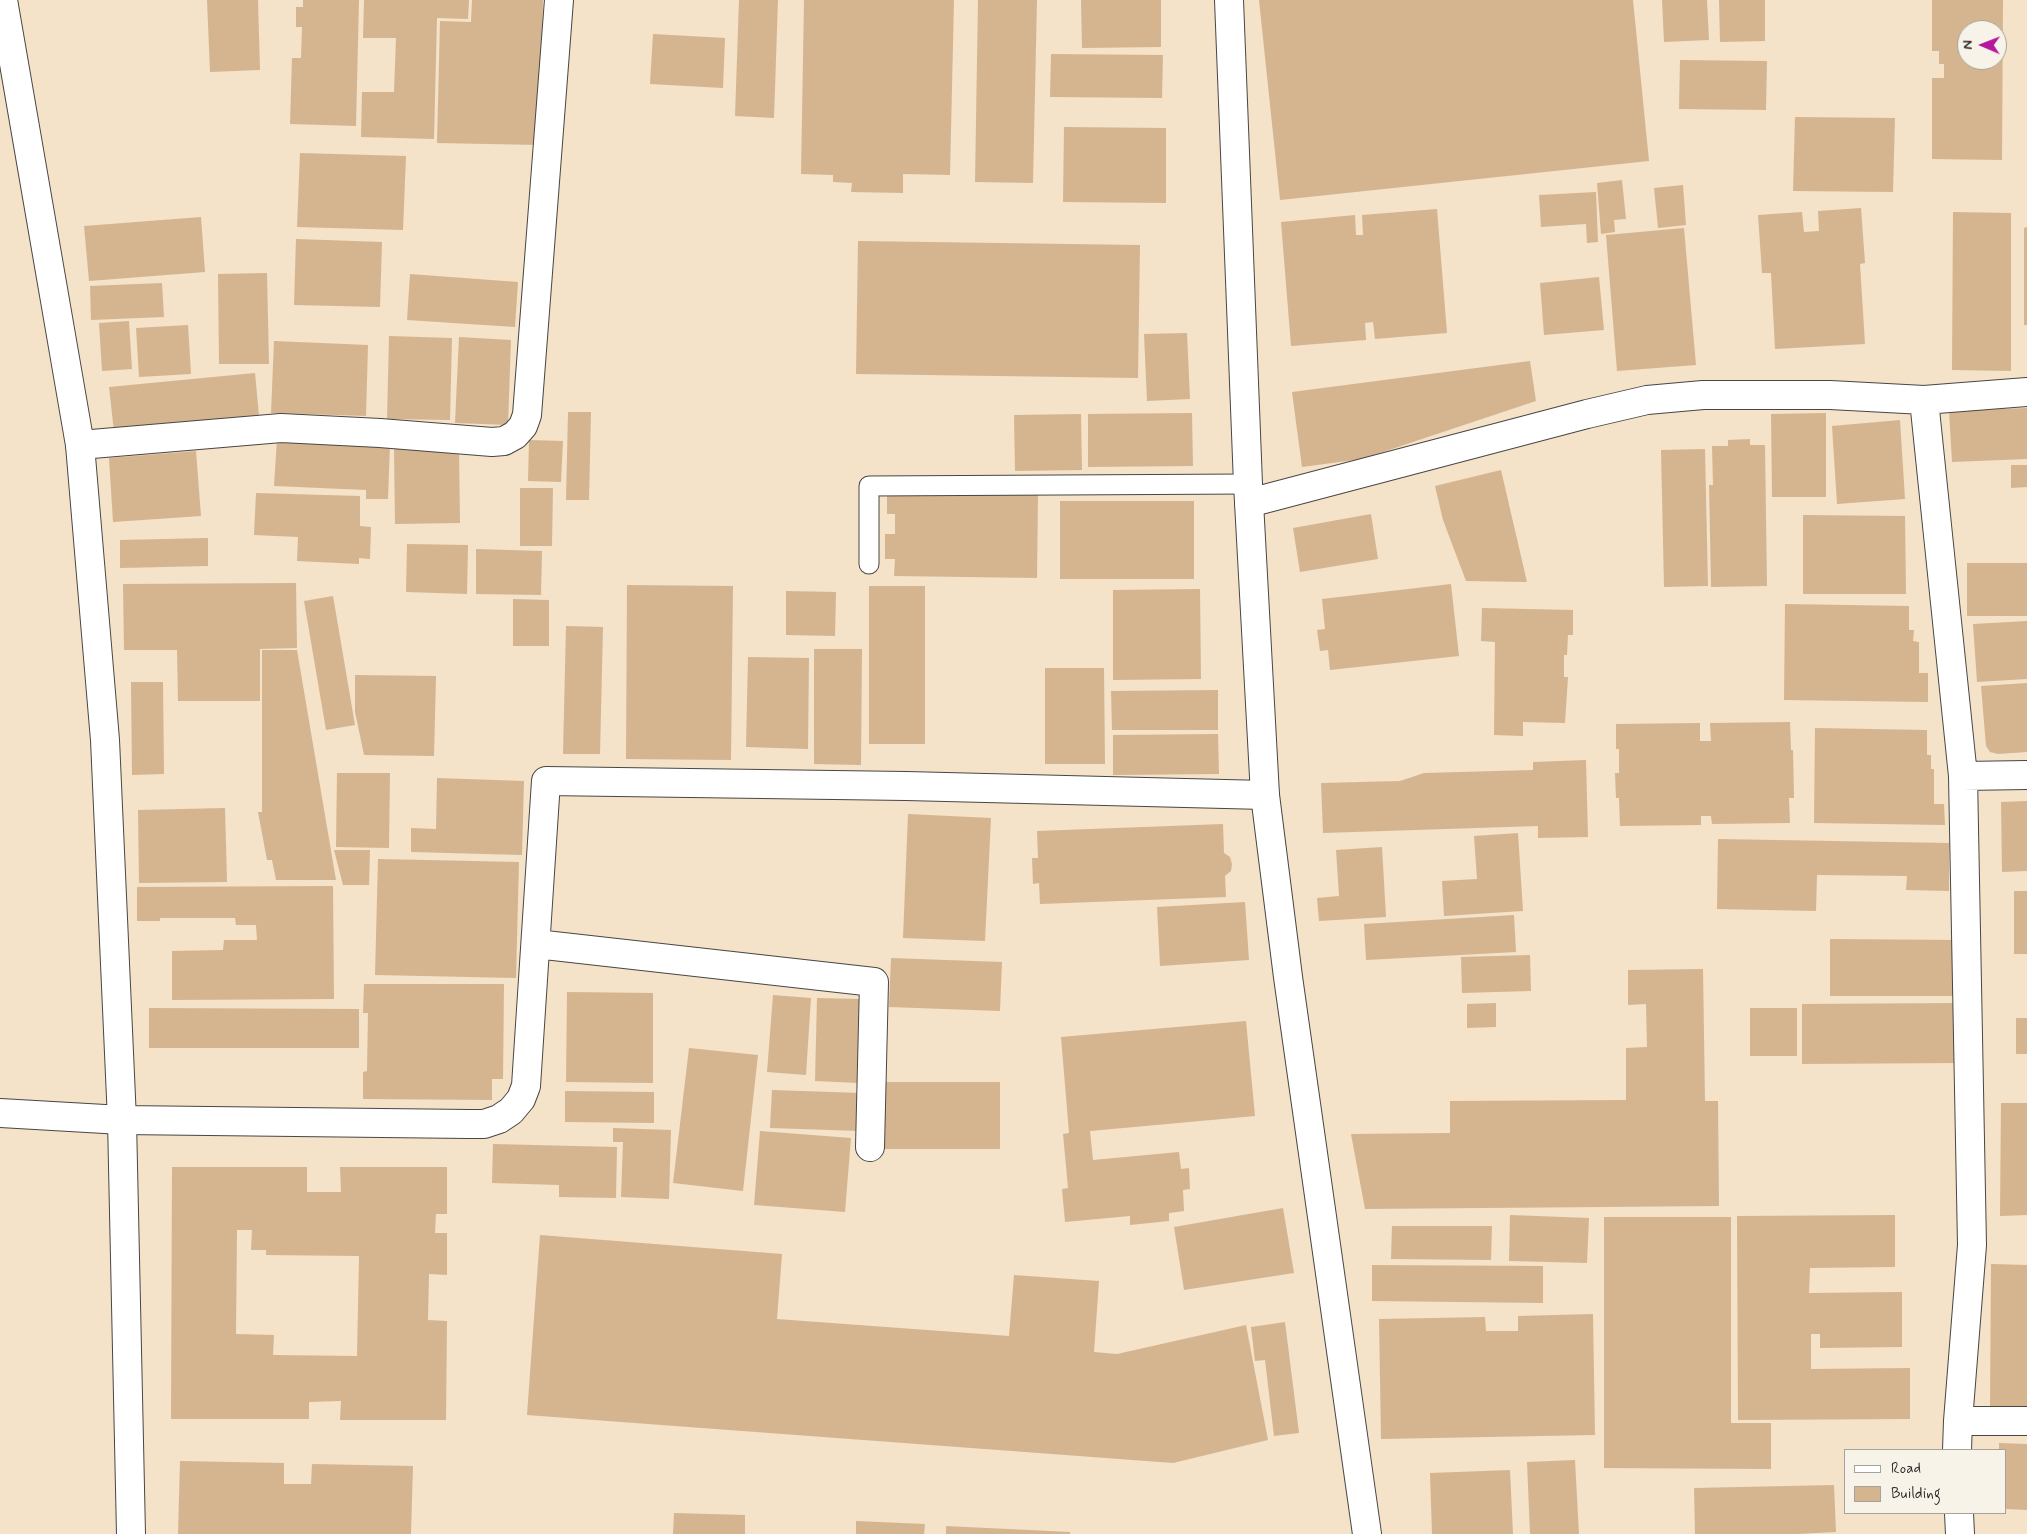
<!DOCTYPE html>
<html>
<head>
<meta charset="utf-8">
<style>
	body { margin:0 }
	#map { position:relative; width:2027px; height:1534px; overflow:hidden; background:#f4e2c9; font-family:Mynerve,sans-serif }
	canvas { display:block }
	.legend { position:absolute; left:1844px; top:1449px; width:162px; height:65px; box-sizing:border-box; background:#f7f3e8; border:1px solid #a5a39c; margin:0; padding:6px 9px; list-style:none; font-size:15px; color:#2b2b2b }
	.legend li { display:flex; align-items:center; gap:10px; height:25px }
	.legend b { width:25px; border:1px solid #a5a39c }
	.north { position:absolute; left:1957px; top:20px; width:50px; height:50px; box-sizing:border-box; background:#f7f3e8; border:1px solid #a5a39c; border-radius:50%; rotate:271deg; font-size:14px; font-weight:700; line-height:20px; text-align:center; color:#2b2b2b }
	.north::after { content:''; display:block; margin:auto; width:18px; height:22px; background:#b5179e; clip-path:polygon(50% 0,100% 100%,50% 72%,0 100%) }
</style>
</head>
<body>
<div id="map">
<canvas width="2027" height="1534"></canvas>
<ul class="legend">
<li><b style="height:6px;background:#fff"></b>Road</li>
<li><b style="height:14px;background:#d5b58f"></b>Building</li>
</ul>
<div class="north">N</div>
</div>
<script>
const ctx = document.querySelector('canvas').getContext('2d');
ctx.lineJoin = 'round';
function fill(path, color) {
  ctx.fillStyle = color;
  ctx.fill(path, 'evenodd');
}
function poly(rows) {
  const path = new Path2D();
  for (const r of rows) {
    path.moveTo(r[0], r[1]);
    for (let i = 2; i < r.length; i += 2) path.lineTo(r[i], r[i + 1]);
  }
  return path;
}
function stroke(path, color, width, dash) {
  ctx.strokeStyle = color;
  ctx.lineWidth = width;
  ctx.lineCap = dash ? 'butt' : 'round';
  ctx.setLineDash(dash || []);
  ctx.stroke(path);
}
fill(poly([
	[207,0,258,0,260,70,210,72],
	[303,0,359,0,356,126,290,124,292,58,301,58,302,27,296,27,296,7,303,7],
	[364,0,469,0,468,19,437,18,434,139,361,137,362,92,394,92,396,38,363,38],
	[472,0,543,0,540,145,437,143,440,21,471,22],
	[739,0,778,0,774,118,735,116],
	[804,0,954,0,950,175,903,174,903,193,851,192,852,183,833,182,833,175,801,174],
	[978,0,1037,0,1033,183,975,182],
	[1081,0,1161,0,1161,47,1082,48],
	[1259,0,1633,0,1649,161,1280,200],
	[1662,0,1707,0,1709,40,1664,42],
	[1719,0,1765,0,1765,41,1720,42],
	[1932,0,2003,0,2002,160,1932,159,1932,78,1944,78,1944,64,1939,64,1939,51,1932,51],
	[1967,30,1997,30,1997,60,1967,60],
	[653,34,725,38,723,88,650,84],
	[1051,54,1163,55,1162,98,1050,97],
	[1680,60,1767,61,1766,110,1679,109],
	[1795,117,1895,118,1893,192,1793,191],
	[1064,127,1166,128,1166,203,1063,202],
	[300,153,406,156,403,230,297,227],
	[1622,180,1626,219,1614,220,1615,232,1601,234,1597,183],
	[1683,185,1686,225,1658,228,1654,188],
	[1596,192,1598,242,1587,243,1586,224,1541,227,1539,195],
	[1861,208,1865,263,1860,264,1865,344,1775,349,1771,273,1762,273,1758,215,1802,212,1804,232,1819,231,1818,211],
	[1437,209,1447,333,1375,339,1373,322,1365,323,1366,340,1291,346,1281,222,1355,215,1356,235,1363,235,1362,215],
	[1953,212,2011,213,2011,371,1952,370],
	[201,217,205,272,89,281,84,226],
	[2027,227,2027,325,2024,325,2024,228],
	[1684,228,1696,365,1617,371,1606,235],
	[296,239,382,242,380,307,294,305],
	[858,241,1140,245,1138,378,856,374],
	[267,273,269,364,219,364,218,274],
	[410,274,518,282,515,327,407,320],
	[1599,277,1604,330,1544,335,1540,283],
	[162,283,164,317,91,320,90,286],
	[129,321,132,369,102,371,99,323],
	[188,325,191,374,139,377,136,328],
	[1187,333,1190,399,1147,401,1144,334],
	[389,336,452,338,450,420,387,419],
	[459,337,511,340,508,425,455,423],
	[274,341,368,345,366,416,271,413],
	[1530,361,1536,401,1362,459,1302,467,1292,392],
	[255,373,259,416,114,432,109,387],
	[2027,408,2027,459,1952,462,1949,411],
	[568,412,591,412,589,500,566,500],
	[1192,413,1193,466,1088,467,1088,414],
	[1826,413,1826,497,1772,497,1771,414],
	[1081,414,1082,470,1015,471,1014,415],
	[1900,420,1905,499,1837,504,1832,426],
	[277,439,390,444,388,499,366,499,366,490,274,486],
	[1750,439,1750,445,1765,445,1767,586,1711,587,1709,485,1713,485,1712,446,1728,446,1728,440],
	[529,440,563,441,561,482,528,481],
	[394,449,459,449,460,523,395,524],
	[1705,449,1708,586,1664,587,1661,450],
	[196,451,201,516,113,522,109,458],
	[2011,465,2027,465,2027,487,2011,488],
	[1501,470,1527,582,1466,581,1443,520,1435,486],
	[520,488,553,488,552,546,520,546],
	[256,493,360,496,360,526,371,527,370,559,359,558,359,564,297,561,298,537,254,535],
	[887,493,1038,495,1037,578,894,576,895,559,885,559,885,534,895,534,895,514,887,514],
	[1060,501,1194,501,1194,579,1060,579],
	[1371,514,1378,559,1300,572,1293,528],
	[1803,515,1905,516,1906,594,1803,594],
	[208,538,208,566,120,568,120,540],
	[407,544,468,545,467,594,406,592],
	[476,549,542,551,541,595,476,594],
	[1967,563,2027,563,2027,616,1967,616],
	[296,583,297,648,260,649,260,701,178,701,177,650,124,650,123,584],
	[1451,584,1459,656,1330,670,1328,650,1320,651,1317,630,1325,629,1322,599],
	[627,585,733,586,731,760,626,759],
	[869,586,925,586,925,744,869,744],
	[1200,589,1201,679,1113,680,1113,590],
	[786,591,836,592,835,636,786,635],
	[333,596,355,725,326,730,304,601],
	[513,599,549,600,549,646,513,646],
	[1785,604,1909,606,1909,630,1914,630,1913,641,1919,642,1919,673,1928,673,1928,702,1784,700],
	[1482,608,1573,610,1573,635,1568,635,1567,655,1564,655,1564,677,1568,677,1565,723,1523,722,1523,736,1494,735,1495,642,1481,641],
	[2027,621,2027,679,1977,682,1973,624],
	[566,626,603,627,600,754,563,754],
	[814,649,862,649,861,765,814,764],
	[262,650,297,650,336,880,276,880,272,860,267,860,258,812,262,812],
	[748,657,809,658,808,749,746,747],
	[1045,668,1104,668,1105,764,1045,764],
	[355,675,436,676,434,756,364,755,355,712],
	[131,682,163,682,164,774,132,775],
	[2027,683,2027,752,1998,754,1990,752,1986,746,1981,686],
	[1218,690,1218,730,1112,730,1111,691],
	[1790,722,1791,750,1793,750,1794,798,1789,798,1790,823,1712,824,1711,816,1701,816,1701,825,1620,826,1619,798,1616,798,1615,773,1619,773,1619,749,1616,749,1616,724,1700,723,1700,741,1711,741,1710,723],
	[1815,728,1927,730,1927,755,1931,755,1931,769,1934,769,1934,804,1944,804,1945,825,1814,823],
	[1218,734,1219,774,1113,775,1113,735],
	[1586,760,1588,837,1538,838,1538,826,1323,833,1321,783,1400,781,1424,773,1533,770,1533,762],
	[337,773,390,773,389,848,336,847],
	[437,778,524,781,522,855,411,852,411,828,436,829],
	[2027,801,2027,871,2002,872,2001,802],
	[225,808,227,882,139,883,138,810],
	[908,814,991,818,985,941,903,938],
	[1223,824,1224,853,1230,857,1232,864,1231,871,1225,876,1226,897,1040,904,1039,883,1033,884,1032,858,1038,858,1037,831],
	[1518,833,1523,911,1444,916,1442,881,1477,879,1474,836],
	[1718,839,1949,843,1949,891,1906,890,1907,876,1817,875,1816,911,1717,909],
	[1382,847,1386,917,1319,921,1317,898,1339,896,1336,850],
	[334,850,370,850,369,885,343,885],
	[378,859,519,862,516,978,375,975],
	[333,886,334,999,172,1000,172,951,223,950,224,940,257,940,256,925,236,925,235,918,160,918,160,921,137,921,137,887],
	[2014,891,2027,891,2027,954,2014,954],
	[1245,902,1249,960,1160,966,1157,907],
	[1514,915,1516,952,1366,960,1364,924],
	[1830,939,1959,940,1959,996,1830,996],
	[1530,955,1531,991,1462,993,1461,957],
	[891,958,1002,962,1000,1011,889,1007],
	[1703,969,1705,1101,1718,1101,1719,1206,1365,1209,1351,1134,1450,1133,1450,1101,1626,1100,1626,1048,1647,1047,1646,1004,1628,1005,1628,970],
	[364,984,504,984,503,1079,492,1079,492,1100,363,1099,363,1072,367,1071,368,1013,363,1013],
	[567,992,653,993,653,1083,566,1082],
	[773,995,811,998,806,1075,767,1072],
	[817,998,860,999,858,1083,815,1081],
	[1496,1003,1496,1027,1467,1028,1467,1004],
	[1957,1003,1957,1063,1802,1064,1802,1004],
	[149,1008,359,1009,359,1048,149,1048],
	[1750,1008,1797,1008,1797,1056,1750,1056],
	[2016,1018,2027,1018,2027,1054,2016,1054],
	[1246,1021,1255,1116,1090,1131,1093,1160,1179,1152,1181,1169,1189,1168,1190,1189,1183,1190,1184,1211,1169,1213,1169,1221,1130,1225,1130,1216,1065,1222,1062,1189,1068,1188,1063,1134,1069,1133,1061,1037],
	[689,1048,758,1055,743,1191,673,1183],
	[883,1082,1000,1082,1000,1149,883,1149],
	[772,1090,861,1093,860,1131,770,1128],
	[565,1091,654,1092,654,1123,565,1122],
	[2001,1103,2027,1103,2027,1215,2000,1216],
	[613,1128,671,1130,669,1199,621,1197,623,1142,613,1142],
	[760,1131,851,1138,845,1212,754,1205],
	[493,1144,617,1147,616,1198,559,1197,559,1185,492,1183],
	[172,1167,307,1167,307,1192,341,1192,340,1167,447,1167,447,1214,436,1214,435,1233,447,1233,447,1275,429,1274,428,1320,447,1321,446,1420,340,1420,341,1401,309,1402,309,1419,171,1419],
	[237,1230,252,1230,251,1250,266,1250,266,1255,359,1256,357,1356,273,1355,274,1335,236,1334],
	[1283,1208,1294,1273,1184,1290,1174,1227],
	[1510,1215,1589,1218,1587,1263,1509,1261],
	[1895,1215,1895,1267,1810,1268,1809,1293,1902,1292,1902,1347,1820,1348,1820,1334,1811,1334,1811,1369,1910,1368,1910,1419,1738,1420,1737,1216],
	[1604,1217,1731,1217,1731,1423,1771,1423,1771,1469,1604,1468],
	[1392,1226,1492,1226,1491,1260,1391,1259],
	[540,1235,782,1254,777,1319,1009,1336,1014,1275,1099,1281,1094,1352,1117,1354,1246,1325,1268,1440,1173,1463,527,1415],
	[1991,1264,2027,1265,2027,1406,1990,1406],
	[1372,1265,1543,1266,1543,1303,1372,1301],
	[1593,1314,1595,1435,1381,1439,1379,1319,1485,1317,1486,1331,1518,1331,1518,1316],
	[1285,1322,1299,1433,1274,1436,1265,1360,1255,1361,1251,1327],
	[1999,1443,2027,1444,2027,1510,2006,1509,2006,1450,1999,1450],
	[1575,1460,1579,1534,1530,1534,1527,1462],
	[180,1461,284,1463,284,1484,311,1484,312,1464,413,1466,411,1534,178,1534],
	[1510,1470,1513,1534,1432,1534,1430,1473],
	[1834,1485,1836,1532,1797,1534,1695,1534,1694,1488],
	[674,1513,745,1515,745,1534,673,1534],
	[856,1521,925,1524,924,1534,856,1534],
	[946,1526,1070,1532,1070,1534,946,1534]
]), '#d5b58f');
const lane = poly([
	[869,564,869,486,1248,484]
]);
const street = poly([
	[1924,400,1963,776,1972,1245,1958,1421,1957,1450],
	[80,445,281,428,380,433,492,442,504,441,515,435,523,426,527,415,559,0],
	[1249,503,1587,414,1647,400,1703,395,1830,395,1924,400,2027,392],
	[1963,776,2027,775],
	[536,944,874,982,870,1147],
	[0,1113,122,1120,469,1124,484,1124,499,1119,511,1111,521,1099,526,1086,546,781,906,786,1265,795],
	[1958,1421,2027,1421],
	[1959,1513,1960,1534]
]);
const secondary = poly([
	[3,0,80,445,105,740,122,1120,131,1534],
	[1229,0,1248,484,1265,795,1288,977,1367,1534]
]);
stroke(lane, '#494643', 21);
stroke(street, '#494643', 30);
stroke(secondary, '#494643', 30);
stroke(lane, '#fff', 19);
stroke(street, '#fff', 28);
stroke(secondary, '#fff', 28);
</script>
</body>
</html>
